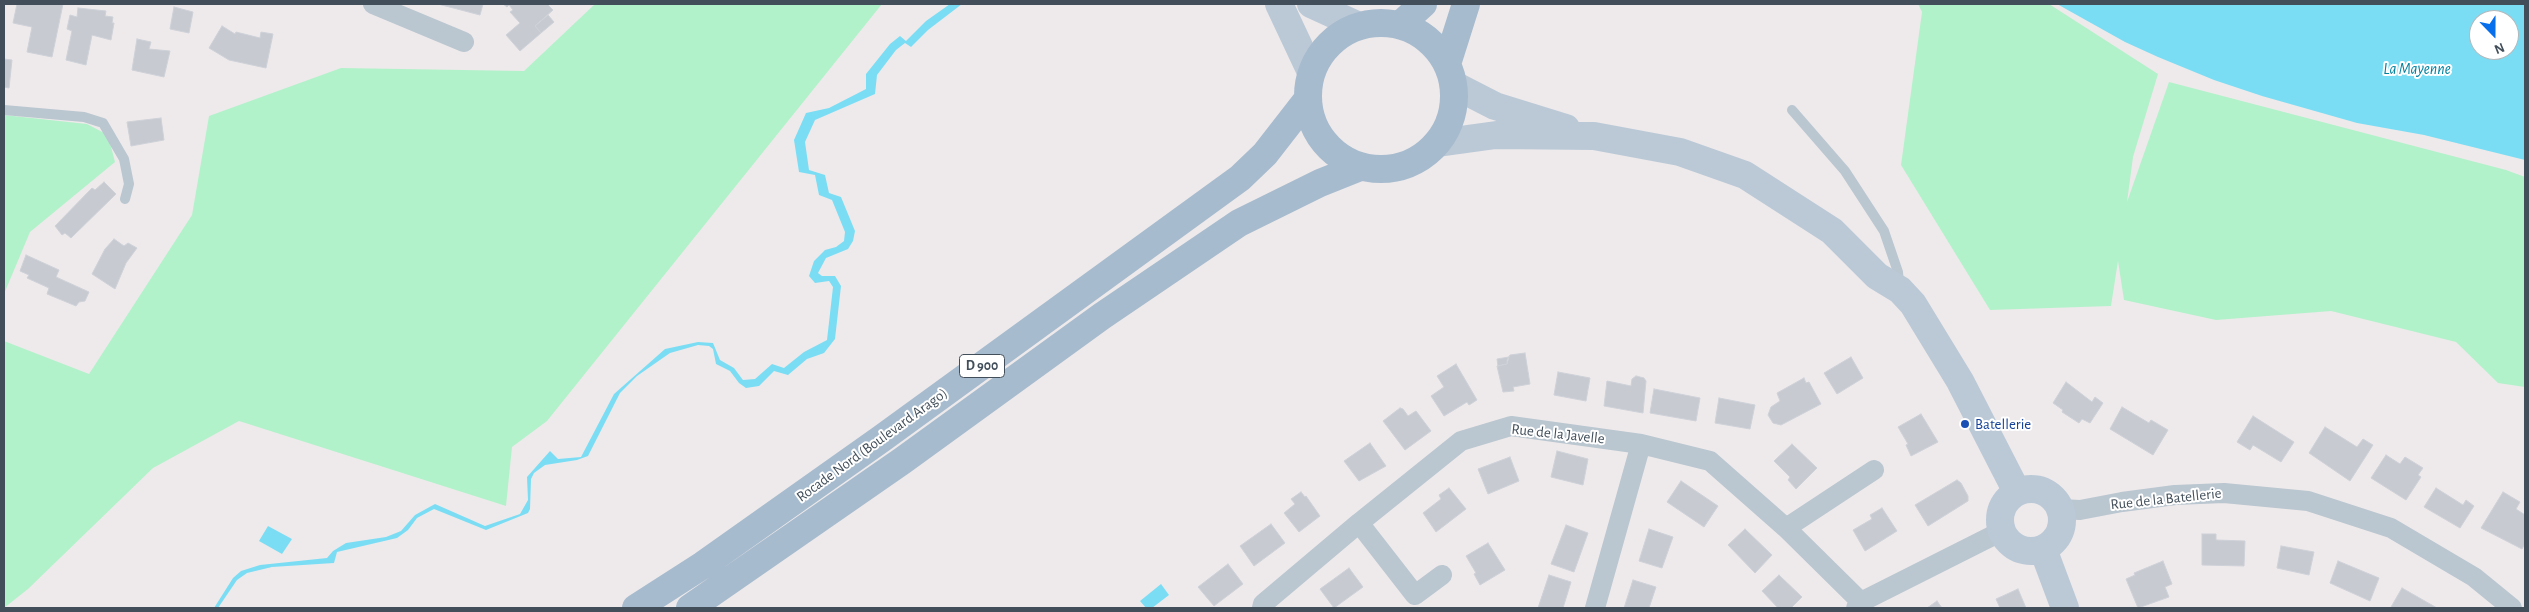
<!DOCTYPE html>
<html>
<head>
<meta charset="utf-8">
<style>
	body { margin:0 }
	#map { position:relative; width:2529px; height:612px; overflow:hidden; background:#eeeaeb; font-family:"Alegreya Sans",sans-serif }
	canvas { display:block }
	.frame { position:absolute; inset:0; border:5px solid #424f5a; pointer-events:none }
	.north { position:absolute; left:2469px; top:10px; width:50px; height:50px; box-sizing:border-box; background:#fff; border:1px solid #b3b9bd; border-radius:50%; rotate:158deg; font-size:14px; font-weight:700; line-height:20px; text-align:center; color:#424f5a }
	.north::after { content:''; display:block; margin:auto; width:18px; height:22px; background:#076fec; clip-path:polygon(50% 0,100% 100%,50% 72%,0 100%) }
</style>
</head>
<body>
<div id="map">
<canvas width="2529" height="612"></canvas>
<div class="frame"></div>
<div class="north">N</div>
</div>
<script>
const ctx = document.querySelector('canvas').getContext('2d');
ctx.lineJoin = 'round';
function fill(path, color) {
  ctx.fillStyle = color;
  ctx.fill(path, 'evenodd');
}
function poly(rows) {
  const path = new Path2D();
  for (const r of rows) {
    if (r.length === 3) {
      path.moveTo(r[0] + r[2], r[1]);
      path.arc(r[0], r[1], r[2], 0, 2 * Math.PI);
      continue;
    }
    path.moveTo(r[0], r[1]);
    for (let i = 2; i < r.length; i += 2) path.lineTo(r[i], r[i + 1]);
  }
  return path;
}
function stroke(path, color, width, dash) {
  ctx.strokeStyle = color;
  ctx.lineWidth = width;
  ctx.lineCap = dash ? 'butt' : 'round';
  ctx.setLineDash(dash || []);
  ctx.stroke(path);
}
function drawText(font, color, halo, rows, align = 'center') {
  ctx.font = font + ' "Alegreya Sans",sans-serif';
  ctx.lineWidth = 4;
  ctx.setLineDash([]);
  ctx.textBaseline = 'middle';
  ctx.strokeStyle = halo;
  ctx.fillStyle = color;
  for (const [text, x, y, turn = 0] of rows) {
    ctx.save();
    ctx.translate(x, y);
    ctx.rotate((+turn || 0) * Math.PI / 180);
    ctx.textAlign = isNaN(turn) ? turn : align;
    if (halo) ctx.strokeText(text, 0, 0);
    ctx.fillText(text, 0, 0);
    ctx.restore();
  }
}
fill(poly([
	[595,4,882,4,547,421,512,447,506,506,239,421,153,468,28,589,4,608,4,341,89,374,192,215,209,116,341,68,524,71],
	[1918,4,2049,4,2158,74,2133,157,2127,202,2169,82,2506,170,2525,177,2525,387,2498,383,2456,342,2331,311,2216,320,2124,300,2118,261,2111,306,1990,310,1901,165,1922,12],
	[4,115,87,124,108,135,115,162,30,232,4,294]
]), '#b2f2ca');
fill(poly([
	[950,4,962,4,928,30,911,47,905,43,896,50,877,75,875,94,815,120,805,142,809,170,825,175,829,193,841,197,855,231,853,241,848,249,826,258,818,273,822,276,835,276,841,286,835,339,824,353,807,359,788,375,774,371,759,386,746,388,739,383,730,371,716,364,713,349,709,346,698,345,670,353,637,376,620,393,588,456,577,460,545,465,534,473,531,479,530,509,528,513,486,530,434,509,417,518,408,530,397,538,337,552,334,563,272,567,247,573,237,580,218,608,214,608,233,578,241,571,260,565,327,558,333,551,346,543,386,537,401,531,415,515,435,504,485,526,520,514,528,500,527,477,550,451,558,459,581,457,614,394,665,349,698,342,713,343,720,360,734,368,743,380,755,379,772,364,784,368,804,352,827,340,833,287,829,281,815,283,809,276,814,261,825,250,836,247,844,241,845,232,832,200,819,195,815,175,799,172,794,140,806,113,829,108,866,89,866,74,890,44,900,36,906,41,926,21],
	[2057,4,2525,4,2525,160,2424,135,2357,123,2262,96,2214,80,2158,57,2125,42],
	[2479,20,2509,20,2509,50,2479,50],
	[268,526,292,539,282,554,259,541],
	[1161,584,1169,595,1152,608,1146,608,1140,601]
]), '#7bddf4');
const building = poly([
	[17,4,63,4,52,57,27,52,32,27,13,23,17,4],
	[438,4,483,4,480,15,438,4],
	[503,4,547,4,553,10,535,26,541,33,520,51,506,35,520,23,510,12,513,10,509,5,507,7,503,4],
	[174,7,193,12,189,33,170,29,174,7],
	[78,8,106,11,105,16,113,17,112,23,114,23,111,40,92,35,86,65,66,60,72,31,67,29,70,15,77,17,78,8],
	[548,15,554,22,541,33,535,26,548,15],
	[222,26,235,34,236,32,260,38,261,32,273,34,266,68,229,60,209,48,222,26],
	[137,39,151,42,149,49,170,51,164,77,132,70,137,39],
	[4,59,12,60,9,88,4,87,4,59],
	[161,118,164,140,131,146,127,122,161,118],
	[104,182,116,194,71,238,65,233,62,235,55,226,92,188,95,190,104,182],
	[114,239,124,246,128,243,137,248,126,263,115,289,92,274,105,249,114,239],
	[26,255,59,270,56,277,89,292,85,301,79,302,76,306,47,294,49,288,27,278,29,275,20,271,26,255],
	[1525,353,1530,384,1513,387,1514,391,1503,392,1497,366,1507,364,1507,360,1510,355,1525,353],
	[1509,357,1507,364,1498,366,1497,359,1509,357],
	[1851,357,1863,378,1837,394,1824,373,1851,357],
	[1456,364,1477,400,1469,405,1467,402,1444,416,1431,396,1444,387,1437,376,1456,364],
	[1558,372,1590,378,1586,401,1554,395,1558,372],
	[1636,376,1644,378,1646,381,1643,413,1604,406,1607,381,1631,386,1632,379,1636,376],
	[1804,378,1806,383,1809,382,1821,404,1781,425,1773,423,1768,415,1771,407,1780,401,1777,393,1804,378],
	[2066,382,2092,402,2095,397,2103,403,2090,423,2082,419,2079,423,2062,412,2063,410,2053,403,2066,382],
	[1654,389,1700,398,1696,421,1650,413,1654,389],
	[1719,398,1755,405,1750,429,1715,423,1719,398],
	[2122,407,2149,423,2151,420,2168,430,2153,455,2110,429,2122,407],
	[1400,408,1403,409,1408,416,1416,411,1431,431,1405,450,1383,421,1400,408],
	[1921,414,1938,442,1911,456,1906,445,1908,444,1898,427,1921,414],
	[2253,416,2294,442,2281,462,2253,445,2250,450,2237,442,2253,416],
	[2325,427,2357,447,2363,439,2373,445,2350,481,2309,453,2325,427],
	[1370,443,1386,466,1359,481,1344,461,1370,443],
	[1792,444,1817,468,1796,489,1788,480,1790,477,1774,461,1792,444],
	[1557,451,1588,459,1583,485,1551,477,1557,451],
	[2386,455,2400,464,2405,457,2423,468,2418,475,2421,477,2406,500,2371,478,2386,455],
	[1510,457,1519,481,1488,494,1478,469,1510,457],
	[1957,480,1961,483,1968,496,1968,501,1928,526,1915,505,1957,480],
	[1681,481,1718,506,1704,527,1667,502,1681,481],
	[1449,488,1466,509,1436,532,1423,513,1441,499,1439,495,1449,488],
	[2436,488,2463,505,2466,500,2474,506,2460,528,2424,507,2436,488],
	[1301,492,1305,497,1306,496,1320,516,1299,532,1284,513,1295,504,1291,499,1301,492],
	[2503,492,2520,502,2516,509,2525,515,2525,544,2522,549,2481,528,2503,492],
	[1882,508,1897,531,1865,551,1853,530,1872,519,1870,515,1882,508],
	[1271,524,1285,543,1254,566,1240,546,1271,524],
	[1566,525,1588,533,1574,572,1551,564,1566,525],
	[1649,529,1673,537,1662,568,1639,561,1649,529],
	[1745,529,1772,555,1755,573,1728,545,1745,529],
	[2202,534,2216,534,2216,540,2245,541,2244,566,2202,565,2202,534],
	[1488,543,1505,570,1480,585,1474,574,1476,573,1466,556,1488,543],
	[2281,546,2314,552,2309,575,2277,568,2281,546],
	[2163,561,2172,584,2165,587,2169,597,2138,608,2126,579,2135,575,2134,573,2163,561],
	[2338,561,2379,578,2370,601,2330,583,2338,561],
	[1228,564,1243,584,1214,606,1198,587,1228,564],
	[1349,568,1363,587,1334,608,1320,589,1349,568],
	[1549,575,1571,582,1563,608,1538,608,1549,575],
	[1779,575,1802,597,1791,608,1778,608,1762,591,1779,575],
	[1633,580,1656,587,1649,608,1624,608,1633,580],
	[2402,588,2437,608,2392,608,2391,607,2402,588],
	[2018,589,2026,608,2000,608,1996,599,2018,589],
	[1937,601,1942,608,1925,608,1927,608,1937,601]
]);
fill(building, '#c7cad1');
stroke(building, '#ced1d8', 1);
stroke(poly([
	[4,110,84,117,103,123,124,159,129,184,125,199],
	[1792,110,1845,171,1884,231,1898,272,1899,285]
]), '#bac6d0', 10);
stroke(poly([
	[373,4,464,42],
	[2061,509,2080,510,2122,502,2175,495,2224,493,2308,501,2391,528,2474,577,2512,608],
	[1359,523,1415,595,1442,575],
	[1786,528,1874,470],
	[1262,608,1263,604,1359,523,1461,441,1511,426,1641,444,1710,461,1786,528,1861,602],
	[1595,608,1641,444],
	[1856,608,1861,602,2002,531]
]), '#bac6d0', 20);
stroke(poly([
	[1279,4,1311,72],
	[1311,4,1359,26],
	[1454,85,1495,106,1566,128],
	[1438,143,1496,135,1594,136,1680,152,1745,175,1832,231,1877,276,1900,290,1913,304,1960,381,2017,492],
	[2031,520,31],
	[2043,549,2065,608]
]), '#bbc9d7', 28);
stroke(poly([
	[1381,96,73],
	[1400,25,1423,4],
	[1447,64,1466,4],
	[636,608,703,565,881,439,1240,178,1265,154,1307,100],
	[690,608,902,461,1102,316,1239,223,1320,183,1360,167]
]), '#a7bbce', 28);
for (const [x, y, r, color] of [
	[1965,424,5,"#1a4fb4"]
]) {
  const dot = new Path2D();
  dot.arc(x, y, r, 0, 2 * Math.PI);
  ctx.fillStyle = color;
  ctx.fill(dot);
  stroke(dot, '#fff', 2);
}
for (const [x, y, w] of [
	[982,366,45]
]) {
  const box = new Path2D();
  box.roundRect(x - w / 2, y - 11.5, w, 23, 4);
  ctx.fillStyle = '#fff';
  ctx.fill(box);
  stroke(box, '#424f5a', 1);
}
drawText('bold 14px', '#424f5a', null, [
	["D 900",982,366]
]);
drawText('15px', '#164399', '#fff', [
	["Batellerie",1975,424]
], 'left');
drawText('15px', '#424f5a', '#fff', [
	["Rue de la Javelle",1558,434,6],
	["Rocade Nord (Boulevard Arago)",872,445,-36],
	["Rue de la Batellerie",2166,499,-6]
]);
drawText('italic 16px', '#02819f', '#fff', [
	["La Mayenne",2417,69]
]);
</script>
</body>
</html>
